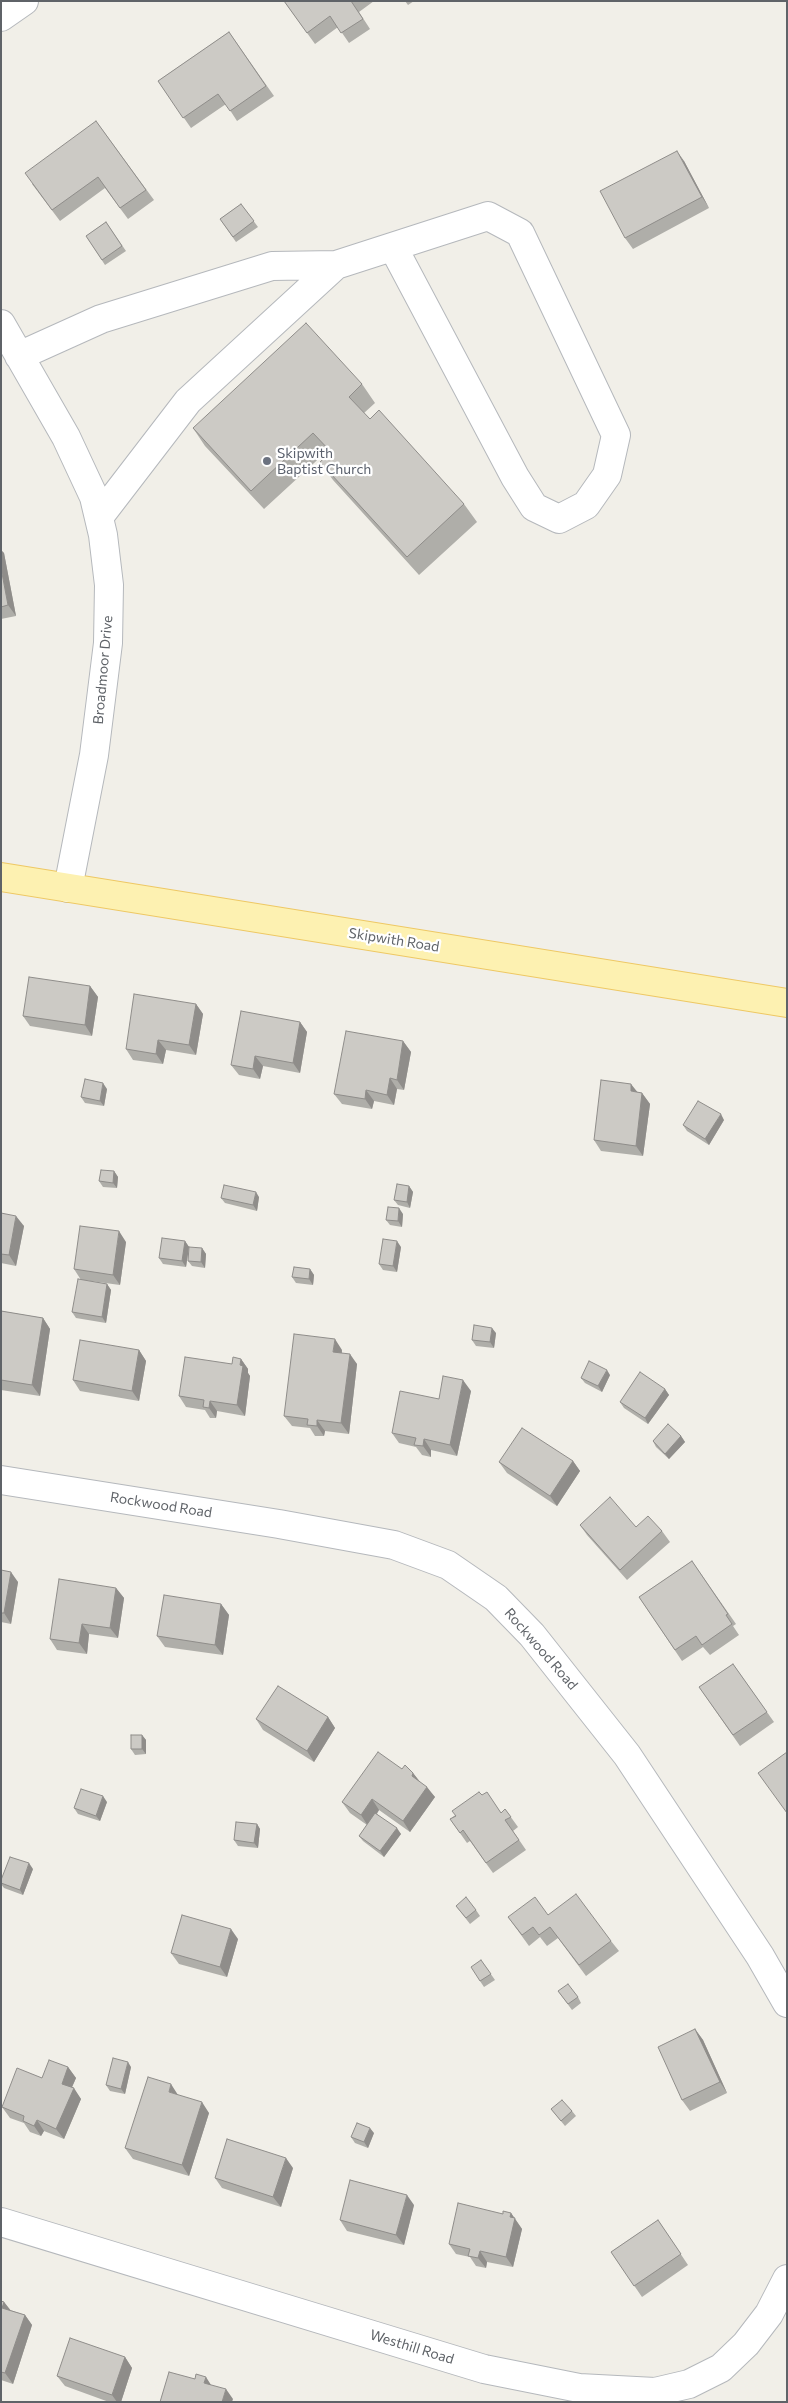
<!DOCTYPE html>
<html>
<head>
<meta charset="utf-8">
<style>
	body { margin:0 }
	#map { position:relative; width:788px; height:2403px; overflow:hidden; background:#f1efe8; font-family:Commissioner,sans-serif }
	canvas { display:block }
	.frame { position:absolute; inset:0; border:2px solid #5f6368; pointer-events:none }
</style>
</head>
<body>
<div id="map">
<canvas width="788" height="2403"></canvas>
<div class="frame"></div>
</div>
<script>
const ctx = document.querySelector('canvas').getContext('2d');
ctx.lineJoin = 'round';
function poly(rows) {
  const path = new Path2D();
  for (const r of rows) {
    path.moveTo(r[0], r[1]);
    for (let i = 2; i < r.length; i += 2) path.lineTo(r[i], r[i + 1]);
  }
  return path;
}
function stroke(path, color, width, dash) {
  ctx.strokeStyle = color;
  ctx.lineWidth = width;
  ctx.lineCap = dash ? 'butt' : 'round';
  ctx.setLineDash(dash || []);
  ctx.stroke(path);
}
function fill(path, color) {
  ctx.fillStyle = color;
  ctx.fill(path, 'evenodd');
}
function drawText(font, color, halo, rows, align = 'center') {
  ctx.font = font + ' Commissioner,sans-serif';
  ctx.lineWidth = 4.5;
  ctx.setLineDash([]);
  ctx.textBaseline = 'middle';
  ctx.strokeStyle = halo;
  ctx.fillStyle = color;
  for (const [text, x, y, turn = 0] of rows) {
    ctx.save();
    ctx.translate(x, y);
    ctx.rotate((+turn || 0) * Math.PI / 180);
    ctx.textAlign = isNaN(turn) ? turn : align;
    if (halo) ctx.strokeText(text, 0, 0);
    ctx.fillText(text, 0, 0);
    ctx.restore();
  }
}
const minor = poly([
	[1,17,24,1],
	[1,324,66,437,94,497,103,535,109,585,108,643,94,755,68,888],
	[19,356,101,319,272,266,336,265,488,216,520,233,616,435,607,475,586,505,559,519,534,507,515,477,393,247],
	[99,517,188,401,336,265],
	[1,1480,279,1524,394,1545,448,1565,496,1598,532,1635,627,1755,760,1956,787,2003],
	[1,2222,484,2369,579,2388,655,2392,689,2384,721,2368,746,2344,769,2314,787,2279]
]);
const major = poly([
	[1,877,787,1003]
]);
stroke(minor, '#b5b8bc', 30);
stroke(major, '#eec864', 30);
stroke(minor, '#fff', 28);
stroke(major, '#fdf1b1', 28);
fill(poly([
	[284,1,374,1,359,12,370,29,349,43,338,27,315,44],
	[405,1,414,1,408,5],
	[229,32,274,96,237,121,226,104,191,128,158,81],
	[96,121,154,200,128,219,105,188,60,221,32,184],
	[684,161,709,208,633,249,625,238],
	[241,204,258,227,236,242,220,219],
	[106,222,126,251,105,265,86,236],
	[362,384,375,403,364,413,370,419,464,504,477,522,419,575,333,480,320,462,328,454,326,452,264,509,205,446,193,428],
	[1,550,4,553,16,616,1,619],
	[90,986,98,997,92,1036,30,1026,23,1016],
	[196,1004,203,1014,196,1055,166,1050,163,1064,133,1060,126,1049],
	[300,1022,307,1032,300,1073,263,1066,260,1079,239,1075,231,1065],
	[403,1041,411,1052,404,1090,397,1089,394,1105,374,1101,372,1109,342,1104,334,1094],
	[107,1089,104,1106,85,1103,81,1097],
	[637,1092,642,1093,650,1104,643,1156,601,1151,594,1140],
	[724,1120,709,1145,687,1131,683,1125],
	[114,1171,118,1177,117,1188,103,1187,99,1181],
	[409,1186,413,1192,410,1208,398,1205,394,1200],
	[259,1197,257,1211,225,1203,221,1198],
	[1,1213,24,1226,16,1266,1,1263],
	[403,1214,402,1227,390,1225,386,1220],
	[185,1241,189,1247,186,1267,163,1264,159,1258],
	[126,1242,120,1285,83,1280,107,1284,111,1290,106,1323,76,1318,72,1312,81,1280,74,1269],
	[401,1247,397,1272,383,1270,379,1264],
	[202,1248,206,1254,205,1268,192,1266,188,1261],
	[310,1269,314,1275,313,1285,296,1283,292,1277],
	[1,1311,43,1318,50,1329,40,1396,1,1390],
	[496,1333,494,1348,476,1346,472,1340],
	[139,1350,146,1361,139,1401,80,1391,73,1380],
	[342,1350,342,1353,357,1364,349,1434,325,1431,324,1436,315,1436,310,1428,292,1426,284,1416],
	[241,1359,248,1369,248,1373,250,1376,245,1416,217,1411,216,1418,210,1418,205,1410,186,1407,179,1396],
	[610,1375,602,1392,585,1383,581,1378],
	[665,1389,669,1395,648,1424,624,1408,620,1402],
	[471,1391,457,1456,431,1450,431,1457,422,1455,416,1447,399,1443,392,1433,439,1399],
	[681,1436,685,1442,669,1459,656,1447,653,1441],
	[573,1461,580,1471,557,1506,507,1473,499,1462],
	[580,1525,636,1527,662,1531,670,1542,627,1580,587,1535],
	[692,1561,736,1624,733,1626,739,1635,710,1655,703,1647,682,1661,639,1597],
	[1,1570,18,1582,11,1624,1,1622],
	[116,1588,124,1598,118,1638,89,1634,87,1654,57,1650,50,1639],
	[221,1604,229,1615,223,1655,165,1647,157,1636],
	[733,1664,774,1722,740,1746,699,1687],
	[328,1717,335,1728,314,1762,263,1730,256,1719],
	[142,1735,146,1740,146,1754,135,1755,131,1749],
	[402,1769,413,1773,419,1781,435,1797,410,1832,379,1810,377,1814,401,1834,384,1857,363,1841,359,1836,367,1825,350,1813,342,1802],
	[482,1795,501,1813,505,1809,518,1827,513,1831,526,1850,493,1873,470,1841,467,1843,450,1819],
	[107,1802,100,1821,78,1814,74,1808],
	[257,1824,260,1829,258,1848,238,1846,234,1840],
	[33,1869,23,1895,4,1888,1,1884,1,1880],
	[456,1906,476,1910,480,1916,470,1924],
	[548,1915,611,1941,619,1951,586,1976,558,1938,547,1946,540,1937,529,1946,508,1917],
	[238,1939,227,1977,179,1964,171,1953],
	[481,1960,495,1980,484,1987,480,1981],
	[558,1991,578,1997,581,2003,572,2010],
	[695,2029,703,2040,727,2093,690,2111,682,2100],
	[68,2067,76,2078,72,2087,81,2099,64,2139,44,2131,41,2136,30,2132,24,2123,10,2118,2,2107,42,2078],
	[131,2067,125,2094,110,2091,106,2085],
	[178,2095,209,2113,189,2176,133,2159,125,2148],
	[551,2109,572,2111,576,2116,565,2126],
	[374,2133,368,2148,355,2143,351,2137],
	[293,2168,281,2207,222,2188,215,2178],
	[414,2205,404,2245,347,2231,340,2220],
	[511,2213,522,2229,513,2267,487,2262,486,2268,476,2266,470,2257,456,2254,449,2244,503,2214],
	[658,2220,688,2265,642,2297,611,2252],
	[1,2301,4,2302,10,2310,25,2315,32,2325,13,2384,1,2380],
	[125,2357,132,2368,121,2402,109,2402,65,2386,57,2376]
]), '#afaea9');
fill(poly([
	[677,151,684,161,709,208,702,197],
	[1,550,4,553,16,616,8,605,1,568],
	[90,986,98,997,92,1036,85,1025],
	[196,1004,203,1014,196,1055,189,1045],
	[300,1022,307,1032,300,1073,293,1063],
	[158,1040,166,1050,163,1064,156,1054],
	[403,1041,411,1052,404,1090,397,1080],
	[255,1056,263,1066,260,1079,253,1069],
	[390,1078,397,1089,394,1105,387,1095],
	[103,1083,107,1089,104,1106,100,1101],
	[631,1084,639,1094,631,1091],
	[366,1090,374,1101,372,1109,365,1099],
	[642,1093,650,1104,643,1156,636,1146],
	[721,1114,724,1120,709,1145,705,1139],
	[114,1171,118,1177,117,1188,113,1183],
	[409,1186,413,1192,410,1208,407,1202],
	[256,1192,259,1197,257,1211,253,1205],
	[399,1208,403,1214,402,1227,398,1221],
	[16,1216,24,1226,16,1266,9,1255],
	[119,1231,126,1242,120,1285,113,1275],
	[185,1241,189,1247,186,1267,182,1261],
	[397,1241,401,1247,397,1272,393,1266],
	[202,1248,206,1254,205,1268,201,1262],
	[310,1269,314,1275,313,1285,309,1279],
	[107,1284,111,1290,106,1323,102,1317],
	[43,1318,50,1329,40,1396,32,1385],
	[492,1328,496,1333,494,1348,490,1342],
	[335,1339,342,1350,340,1362,333,1352],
	[139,1350,146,1361,139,1401,132,1391],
	[350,1354,357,1364,349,1434,341,1423],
	[241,1359,248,1369,248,1373,250,1376,245,1416,237,1405],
	[607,1370,610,1375,602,1392,598,1386],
	[463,1380,471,1391,457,1456,450,1445],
	[665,1389,669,1395,648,1424,645,1418],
	[210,1401,217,1411,216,1418,209,1408],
	[317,1420,325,1431,324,1436,317,1426],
	[681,1436,685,1442,669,1459,665,1454],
	[424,1439,431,1450,431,1457,423,1446],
	[573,1461,580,1471,557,1506,550,1496],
	[11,1572,18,1582,11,1624,4,1613],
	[116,1588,124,1598,118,1638,110,1628],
	[221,1604,229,1615,223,1655,215,1645],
	[82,1624,89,1634,87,1654,79,1643],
	[328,1717,335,1728,314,1762,307,1751],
	[142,1735,146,1740,146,1754,142,1749],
	[413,1773,421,1783,412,1776],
	[427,1787,435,1797,410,1832,403,1821],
	[103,1796,107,1802,100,1821,96,1816],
	[372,1799,379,1810,368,1826,361,1815],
	[257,1824,260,1829,258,1848,254,1843],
	[397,1828,401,1834,384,1857,380,1851],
	[29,1863,33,1869,23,1895,20,1890],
	[231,1929,238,1939,227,1977,220,1967],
	[695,2029,703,2040,727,2093,720,2082],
	[128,2062,131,2067,125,2094,121,2089],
	[68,2067,76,2078,69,2094,62,2084],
	[171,2084,178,2095,169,2092],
	[74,2088,81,2099,64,2139,56,2129],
	[202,2102,209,2113,189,2176,182,2165],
	[37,2120,44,2131,41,2136,34,2126],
	[370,2128,374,2133,368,2148,364,2142],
	[286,2158,293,2168,281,2207,273,2197],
	[407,2195,414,2205,404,2245,396,2235],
	[511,2213,522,2229,513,2267,506,2257],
	[480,2251,487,2262,486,2268,478,2258],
	[4,2302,12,2312,2,2308],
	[25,2315,32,2325,13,2384,5,2373],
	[125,2357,132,2368,121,2402,117,2402,112,2395],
	[206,2377,213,2388,204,2383],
	[226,2389,233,2399,232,2402,222,2402]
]), '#8f8d8a');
const building = poly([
	[284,1,351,1,363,19,341,33,330,16,307,33,284,1],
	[229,32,266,86,230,111,218,94,183,118,158,81,229,32],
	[96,121,146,190,120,208,98,177,52,210,25,173,96,121],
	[677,151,702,197,625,238,600,191,677,151],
	[241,204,254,221,233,237,220,219,241,204],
	[106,222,122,246,102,260,86,236,106,222],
	[306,323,362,384,349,397,370,419,379,410,464,504,407,557,320,462,331,452,313,433,251,491,193,428,306,323],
	[1,568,8,605,1,607,1,568],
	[29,977,90,986,85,1025,23,1016,29,977],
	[134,994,196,1004,189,1045,158,1040,156,1054,126,1049,134,994],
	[241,1011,300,1022,293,1063,255,1056,253,1069,231,1065,241,1011],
	[346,1031,403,1041,397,1080,390,1078,387,1095,366,1090,365,1099,334,1094,346,1031],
	[85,1079,103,1083,100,1101,81,1097,85,1079],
	[601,1080,631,1084,631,1091,642,1093,636,1146,594,1140,601,1080],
	[698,1101,721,1114,705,1139,683,1125,698,1101],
	[101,1170,114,1171,113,1183,99,1181,101,1170],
	[397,1184,409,1186,407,1202,394,1200,397,1184],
	[224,1185,256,1192,253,1205,221,1198,224,1185],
	[388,1207,399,1208,398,1221,386,1220,388,1207],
	[1,1213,16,1216,9,1255,1,1254,1,1213],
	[80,1226,119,1231,113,1275,74,1269,80,1226],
	[162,1238,185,1241,182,1261,159,1258,162,1238],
	[383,1239,397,1241,393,1266,379,1264,383,1239],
	[189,1247,202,1248,201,1262,188,1261,189,1247],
	[294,1267,310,1269,309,1279,292,1277,294,1267],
	[78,1279,107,1284,102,1317,72,1312,78,1279],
	[1,1311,43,1318,32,1385,1,1380,1,1311],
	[474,1325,492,1328,490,1342,472,1340,474,1325],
	[294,1334,335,1339,333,1352,350,1354,341,1423,317,1420,317,1426,307,1425,308,1419,284,1416,294,1334],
	[80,1340,139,1350,132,1391,73,1380,80,1340],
	[185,1357,232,1364,233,1357,241,1359,240,1365,243,1366,237,1405,210,1401,209,1408,203,1407,204,1400,179,1396,185,1357],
	[589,1361,607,1370,598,1386,581,1378,589,1361],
	[640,1372,665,1389,645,1418,620,1402,640,1372],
	[443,1376,463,1380,450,1445,424,1439,423,1446,414,1445,416,1438,392,1433,400,1391,439,1399,443,1376],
	[668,1424,681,1436,665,1454,653,1441,668,1424],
	[522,1428,573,1461,550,1496,499,1462,522,1428],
	[610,1497,636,1527,648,1516,662,1531,620,1570,580,1525,610,1497],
	[692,1561,728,1614,726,1615,732,1624,702,1645,696,1636,675,1650,639,1597,692,1561],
	[1,1570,11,1572,4,1613,1,1613,1,1570],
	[59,1579,116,1588,110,1628,82,1624,79,1643,50,1639,59,1579],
	[164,1595,221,1604,215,1645,157,1636,164,1595],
	[733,1664,767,1712,733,1735,699,1687,733,1664],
	[278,1686,328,1717,307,1751,256,1719,278,1686],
	[131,1735,142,1735,142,1749,131,1749,131,1735],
	[378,1752,402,1769,405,1765,413,1773,412,1776,427,1787,403,1821,372,1799,361,1815,342,1802,378,1752],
	[787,1752,787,1813,758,1773,787,1752],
	[81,1789,103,1796,96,1816,74,1808,81,1789],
	[479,1792,482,1795,487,1792,501,1813,505,1809,511,1817,505,1820,519,1840,486,1863,463,1830,460,1833,450,1819,456,1816,452,1811,479,1792],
	[375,1813,397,1828,380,1851,359,1836,375,1813],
	[236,1822,257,1824,254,1843,234,1840,236,1822],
	[10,1857,29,1863,20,1890,1,1883,1,1880,10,1857],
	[576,1894,611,1941,579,1965,550,1927,539,1935,533,1927,522,1935,508,1917,535,1897,548,1915,576,1894],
	[466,1897,476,1910,466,1918,456,1906,466,1897],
	[182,1915,231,1929,220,1967,171,1953,182,1915],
	[481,1960,491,1974,480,1981,471,1967,481,1960],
	[568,1984,578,1997,568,2004,558,1991,568,1984],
	[695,2029,720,2082,682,2100,658,2047,695,2029],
	[113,2058,128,2062,121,2089,106,2085,113,2058],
	[49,2060,68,2067,62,2084,74,2088,56,2129,37,2120,34,2126,23,2121,24,2116,2,2107,17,2068,42,2078,49,2060],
	[148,2077,171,2084,169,2092,202,2102,182,2165,125,2148,148,2077],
	[562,2100,572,2111,561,2121,551,2109,562,2100],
	[357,2123,370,2128,364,2142,351,2137,357,2123],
	[227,2139,286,2158,273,2197,215,2178,227,2139],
	[350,2180,407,2195,396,2235,340,2220,350,2180],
	[458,2203,503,2214,503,2211,511,2213,510,2217,515,2218,506,2257,480,2251,478,2258,468,2256,470,2249,449,2244,458,2203],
	[658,2220,681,2254,634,2286,611,2252,658,2220],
	[1,2301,4,2302,2,2308,25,2315,5,2373,1,2372,1,2301],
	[70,2338,125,2357,112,2395,57,2376,70,2338],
	[169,2372,195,2379,196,2374,206,2377,204,2383,226,2389,222,2402,160,2402,169,2372]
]);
fill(building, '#cccac5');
stroke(building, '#8f8d8a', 1);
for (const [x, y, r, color] of [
	[267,461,5,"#6b7280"]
]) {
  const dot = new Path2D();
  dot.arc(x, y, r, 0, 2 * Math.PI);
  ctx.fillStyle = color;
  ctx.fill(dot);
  stroke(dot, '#fff', 2);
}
drawText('14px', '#5b616d', '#fff', [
	["Skipwith",277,453],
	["Baptist Church",277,469]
], 'left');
drawText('14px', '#5f6368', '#fff', [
	["Broadmoor Drive",103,670,-85],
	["Skipwith Road",394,940,9],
	["Rockwood Road",161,1505,9],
	["Rockwood Road",541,1649,49],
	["Westhill Road",412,2347,17]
]);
</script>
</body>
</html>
